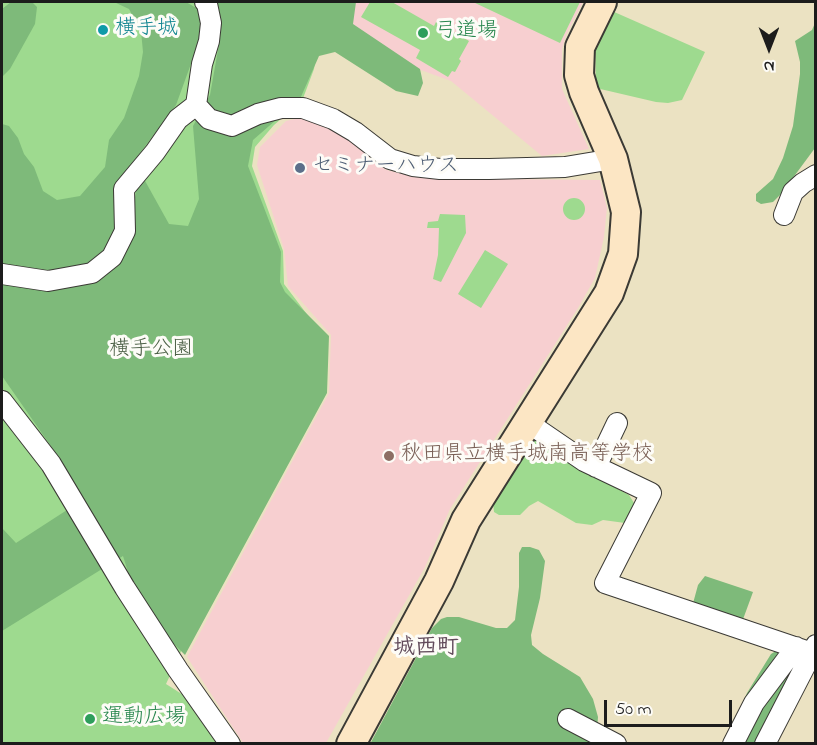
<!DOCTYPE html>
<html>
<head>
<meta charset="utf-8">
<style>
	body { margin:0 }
	#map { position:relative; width:817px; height:745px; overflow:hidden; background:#ebe2c2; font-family:"Indie Flower",sans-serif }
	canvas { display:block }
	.frame { position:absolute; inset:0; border:3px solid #1c1c1c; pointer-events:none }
	.north { position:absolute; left:739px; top:18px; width:60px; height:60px; -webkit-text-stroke:4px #fdfcf7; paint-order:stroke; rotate:180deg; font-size:16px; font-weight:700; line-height:24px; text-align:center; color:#1c1c1c }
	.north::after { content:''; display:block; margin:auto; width:21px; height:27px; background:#1c1c1c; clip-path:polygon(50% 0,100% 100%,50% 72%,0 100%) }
	.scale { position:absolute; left:604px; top:700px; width:128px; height:27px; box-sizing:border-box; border:3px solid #1c1c1c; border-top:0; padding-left:8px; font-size:18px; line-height:21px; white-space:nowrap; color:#1c1c1c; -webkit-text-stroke:4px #fdfcf7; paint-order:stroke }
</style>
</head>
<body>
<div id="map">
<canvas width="817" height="745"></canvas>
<div class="frame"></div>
<div class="north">N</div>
<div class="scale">50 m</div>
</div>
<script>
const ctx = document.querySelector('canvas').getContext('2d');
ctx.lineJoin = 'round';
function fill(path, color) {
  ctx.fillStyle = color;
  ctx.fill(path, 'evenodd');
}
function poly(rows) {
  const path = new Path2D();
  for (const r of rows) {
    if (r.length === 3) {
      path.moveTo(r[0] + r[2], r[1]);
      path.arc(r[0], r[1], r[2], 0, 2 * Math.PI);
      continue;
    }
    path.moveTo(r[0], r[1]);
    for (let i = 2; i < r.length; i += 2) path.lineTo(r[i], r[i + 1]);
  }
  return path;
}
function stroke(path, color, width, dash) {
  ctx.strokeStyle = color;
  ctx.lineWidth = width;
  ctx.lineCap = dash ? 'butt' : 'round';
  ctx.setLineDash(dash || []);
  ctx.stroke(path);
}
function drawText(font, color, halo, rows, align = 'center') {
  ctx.font = font + ' "Indie Flower","Klee One",sans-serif';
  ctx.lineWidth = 6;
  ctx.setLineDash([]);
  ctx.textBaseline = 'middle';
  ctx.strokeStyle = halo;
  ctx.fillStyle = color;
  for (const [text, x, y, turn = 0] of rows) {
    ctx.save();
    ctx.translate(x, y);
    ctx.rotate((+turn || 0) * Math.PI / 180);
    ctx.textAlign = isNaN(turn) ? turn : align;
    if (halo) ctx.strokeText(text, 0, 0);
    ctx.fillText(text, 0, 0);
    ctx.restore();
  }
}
fill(poly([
	[309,2,583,2,566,35,562,49,562,89,589,149,542,156,451,81,325,35],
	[299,118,312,121,346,136,377,164,387,170,399,173,500,179,600,180,607,208,604,237,595,278,578,308,450,509,425,567,326,743,243,743,187,657,329,393,331,335,288,286,284,249,257,165,260,147,286,121]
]), '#f7cfd0');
fill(poly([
	[2,2,302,2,319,38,314,69,302,101,274,125,255,147,252,166,283,251,284,284,325,338,166,684,188,698,217,743,2,743],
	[370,2,392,2,434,26,436,22,469,41,459,59,461,61,455,72,452,71,448,77,416,58,420,50,361,17],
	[473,2,580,2,560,43],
	[612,11,705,52,682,100,668,103,656,102,596,88,595,39],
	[574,209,11],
	[440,214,465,215,466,233,441,282,433,279,438,255,439,228,427,228,428,222,438,221],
	[485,250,508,264,481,308,458,294],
	[534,437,596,477,629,495,634,503,631,514,625,523,603,520,592,525,576,523,538,501,529,506,520,515,499,515,494,512,493,502]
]), '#9eda8f');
fill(poly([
	[11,2,32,2,37,7,35,24,10,69,2,77,2,9],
	[114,2,186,2,198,9,202,24,200,39,176,105,122,177,117,229,111,240,101,253,88,263,72,270,56,271,2,264,2,124,9,126,18,138,24,154,34,167,43,191,57,200,80,196,105,167,109,140,124,118,139,76,143,52,141,31,129,9],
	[215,2,356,2,353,24,420,69,423,83,418,96,396,91,335,52,319,56,300,99,253,140,248,166,281,252,280,282,285,292,329,336,327,393,185,655,160,630,135,594,123,556,2,631,2,528,16,543,84,499,55,452,2,376,2,283,105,275,124,256,135,230,133,206,138,184,144,179,169,224,188,226,199,199,193,126,210,95,221,33],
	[815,23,815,148,781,194,773,202,761,204,756,201,756,194,773,179,783,158,793,126,800,74,800,62,795,41,812,30],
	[522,547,530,547,539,550,545,561,540,598,531,635,532,645,543,654,580,677,593,699,598,717,596,743,370,744,432,628,441,619,447,617,459,617,496,628,507,628,515,620,519,587,519,553],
	[705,576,753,592,742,622,692,607,698,585],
	[779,649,803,664,758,743,725,744,747,693,771,654]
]), '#7eba7a');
const street = poly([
	[196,105,209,119,232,126,258,114,281,108,303,108,333,119,355,132,390,159,413,166,440,169,489,169,565,167,613,159],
	[784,215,793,192,803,183,816,175],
	[2,274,48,281,92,273,112,257,125,231,124,189,155,152,178,119,196,105,202,64,209,41,211,23,207,4,205,2],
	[2,401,51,464,125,588,178,670,230,744],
	[527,422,584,461,651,493,605,583,812,653],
	[596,467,617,423],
	[568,719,616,744],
	[733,744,754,703,796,647],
	[765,744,816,645]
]);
const secondary = poly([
	[351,744,439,581,466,520,609,293,623,254,626,212,613,159,584,92,579,75,580,47,602,2]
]);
stroke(street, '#3b3a35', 22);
stroke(secondary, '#3b3a35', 32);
stroke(street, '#fff', 20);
stroke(secondary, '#fce6c4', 28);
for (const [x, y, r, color] of [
	[103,30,6,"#0f9aa8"],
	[423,33,6,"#2e9e5b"],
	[300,168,6,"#5c6f8a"],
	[389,456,6,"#8d6e63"],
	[90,719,6,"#2e9e5b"]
]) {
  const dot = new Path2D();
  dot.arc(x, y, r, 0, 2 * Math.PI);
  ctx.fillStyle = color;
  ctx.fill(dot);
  stroke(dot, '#fdfcf7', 2);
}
drawText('21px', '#0d838f', '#fdfcf7', [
	["横手城",115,30]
], 'left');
drawText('21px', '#27864d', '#fdfcf7', [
	["弓道場",435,33],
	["運動広場",102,719]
], 'left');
drawText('21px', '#4e5e75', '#fdfcf7', [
	["セミナーハウス",312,168]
], 'left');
drawText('21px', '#4a5e44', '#fdfcf7', [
	["横手公園",151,351]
]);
drawText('21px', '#785e54', '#fdfcf7', [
	["秋田県立横手城南高等学校",401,456]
], 'left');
drawText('bold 22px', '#614a5a', '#fdfcf7', [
	["城西町",426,649]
]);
</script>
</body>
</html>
